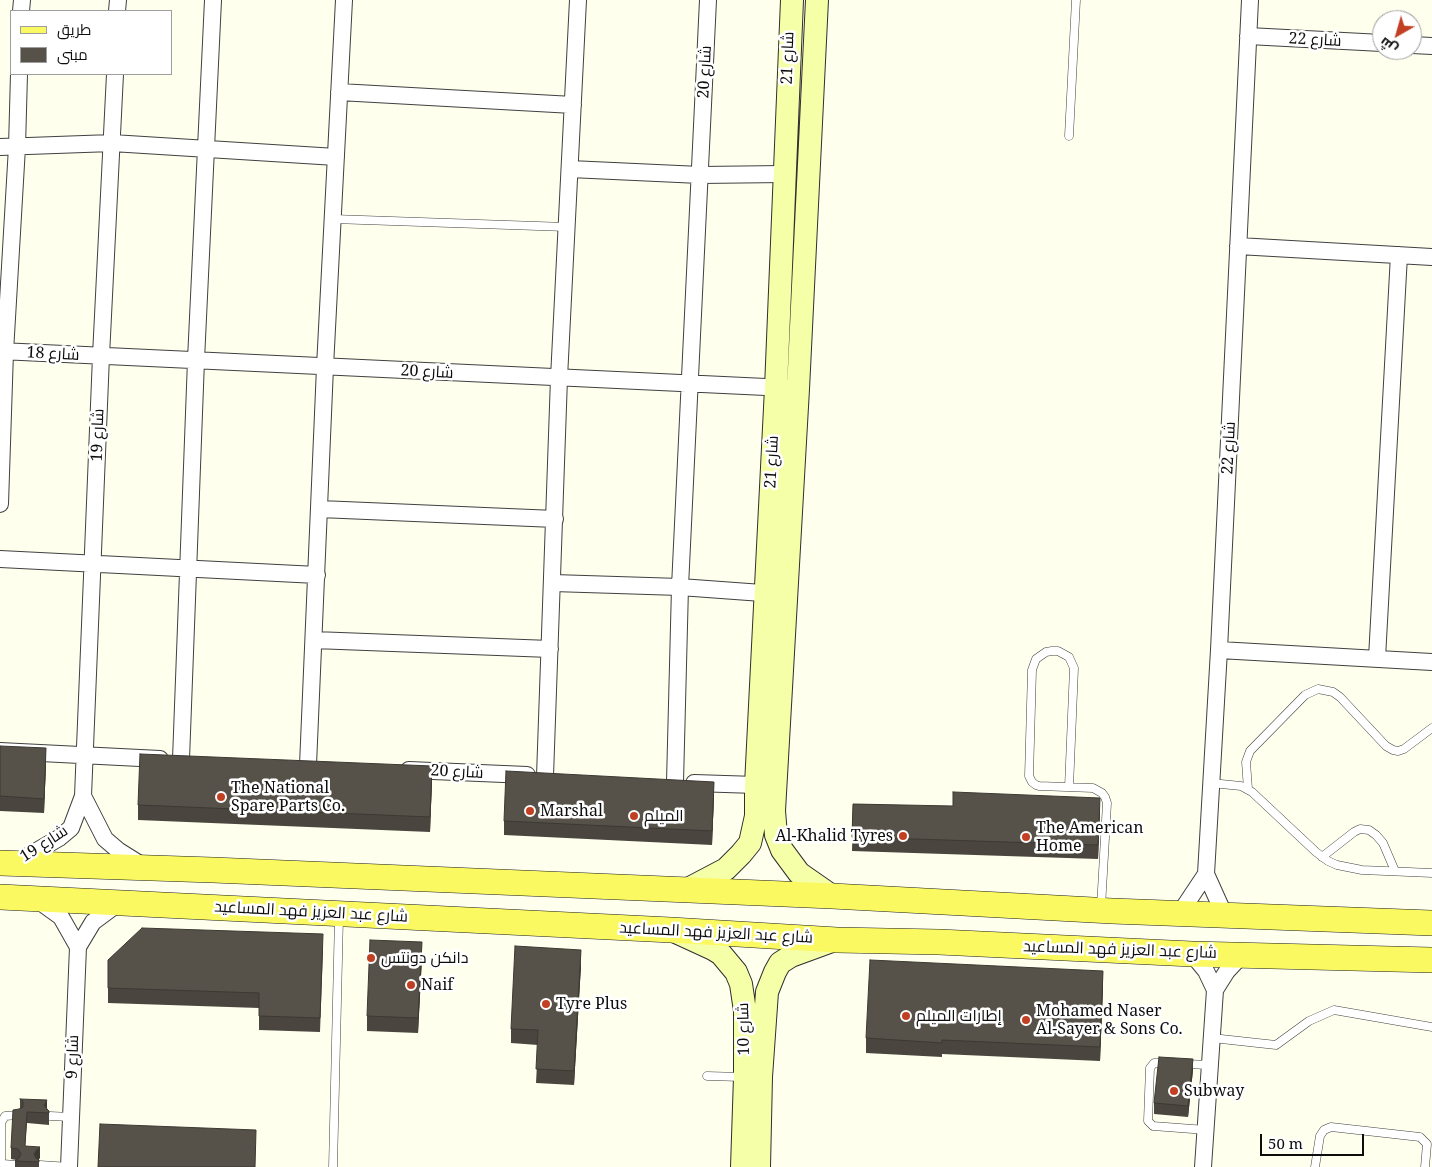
<!DOCTYPE html>
<html>
<head>
<meta charset="utf-8">
<style>
	body { margin:0 }
	#map { position:relative; width:1432px; height:1167px; overflow:hidden; background:#feffed; font-family:"Noto Serif",Cairo,serif }
	canvas { display:block }
	.legend { position:absolute; left:10px; top:10px; width:162px; height:65px; box-sizing:border-box; background:#fff; border:1px solid #9e9e9e; margin:0; padding:6px 9px; list-style:none; font-size:15px; color:#0d0d0d }
	.legend li { display:flex; align-items:center; gap:10px; height:25px }
	.legend b { width:25px; border:1px solid #9e9e9e }
	.north { position:absolute; left:1372px; top:10px; width:50px; height:50px; box-sizing:border-box; background:#fff; border:1px solid #9e9e9e; border-radius:50%; rotate:218deg; font-size:14px; font-weight:700; line-height:20px; text-align:center; color:#0d0d0d }
	.north::after { content:''; display:block; margin:auto; width:18px; height:22px; background:#c13f22; clip-path:polygon(50% 0,100% 100%,50% 72%,0 100%) }
	.scale { position:absolute; left:1260px; top:1134px; width:104px; height:22px; box-sizing:border-box; border:2px solid #0d0d0d; border-top:0; padding-left:6px; font-size:15px; line-height:18px; white-space:nowrap; color:#0d0d0d; -webkit-text-stroke:4px #fff; paint-order:stroke }
</style>
</head>
<body>
<div id="map">
<canvas width="1432" height="1167"></canvas>
<ul class="legend">
<li><b style="height:6px;background:#fbf961"></b>طريق</li>
<li><b style="height:14px;background:#565149"></b>مبنى</li>
</ul>
<div class="north">ش</div>
<div class="scale">50 m</div>
</div>
<script>
const ctx = document.querySelector('canvas').getContext('2d');
ctx.lineJoin = 'round';
function poly(rows) {
  const path = new Path2D();
  for (const r of rows) {
    path.moveTo(r[0], r[1]);
    for (let i = 2; i < r.length; i += 2) path.lineTo(r[i], r[i + 1]);
  }
  return path;
}
function stroke(path, color, width, dash) {
  ctx.strokeStyle = color;
  ctx.lineWidth = width;
  ctx.lineCap = dash ? 'butt' : 'round';
  ctx.setLineDash(dash || []);
  ctx.stroke(path);
}
function fill(path, color) {
  ctx.fillStyle = color;
  ctx.fill(path, 'evenodd');
}
function drawText(font, color, halo, rows, align = 'center') {
  ctx.font = font + ' "Noto Serif",Cairo,serif';
  ctx.lineWidth = 5;
  ctx.setLineDash([]);
  ctx.textBaseline = 'middle';
  ctx.strokeStyle = halo;
  ctx.fillStyle = color;
  for (const [text, x, y, turn = 0] of rows) {
    ctx.save();
    ctx.translate(x, y);
    ctx.rotate((+turn || 0) * Math.PI / 180);
    ctx.textAlign = isNaN(turn) ? turn : align;
    if (halo) ctx.strokeText(text, 0, 0);
    ctx.fillText(text, 0, 0);
    ctx.restore();
  }
}
const lane = poly([
	[1069,136,1076,0],
	[333,219,567,227],
	[1211,783,1241,786,1252,792,1316,852,1328,861,1337,865,1362,870,1432,873],
	[1069,787,1074,668,1069,657,1058,651,1052,651,1046,652,1036,659,1032,670,1029,776,1032,782,1036,785,1039,786,1093,788,1102,793,1105,797,1107,803,1101,907],
	[1248,789,1246,762,1250,751,1305,695,1318,689,1333,692,1340,697,1386,746,1393,750,1398,751,1404,749,1432,728],
	[1322,857,1354,832,1360,829,1369,830,1376,835,1383,843,1395,871],
	[1212,1038,1276,1045,1309,1021,1334,1010,1432,1027],
	[1168,1063,1154,1063,1150,1068,1148,1121,1153,1126,1206,1130],
	[1185,1064,1210,1065],
	[707,1076,742,1077],
	[50,1116,71,1117],
	[15,1165,3,1164,1,1162,1,1123,5,1116,18,1115],
	[40,1165,69,1167],
	[333,1167,339,917],
	[1315,1167,1320,1136,1324,1130,1331,1127,1420,1137,1427,1144,1425,1167]
]);
const street = poly([
	[21,11,22,0],
	[117,11,118,0],
	[1248,36,1382,43],
	[1412,45,1432,46],
	[339,92,573,105],
	[0,147,112,143,336,157],
	[570,169,700,175,784,174],
	[1238,246,1432,257],
	[0,351,787,388],
	[0,504,5,352,17,147,19,74],
	[320,509,555,519],
	[0,559,317,575],
	[553,583,680,587,776,594],
	[314,640,550,649],
	[1219,650,1432,662],
	[1377,658,1399,255],
	[0,751,160,759],
	[181,759,196,360,213,0],
	[308,765,325,367,344,0],
	[409,770,527,775],
	[545,776,559,378,578,0],
	[675,782,680,587,708,0],
	[694,783,756,785],
	[83,796,105,839,119,851,143,866],
	[16,863,59,838,71,828,83,796,101,356,115,74],
	[1206,874,1224,914],
	[36,899,61,917,78,947],
	[1180,913,1206,874,1219,650,1250,0],
	[1192,954,1206,971,1215,990,1203,1167],
	[1215,990,1227,971,1242,955],
	[69,1167,78,947,93,922,120,902]
]);
const secondary = poly([
	[817,0,798,389,774,811,776,835,782,850,799,873,832,896],
	[686,890,726,869,741,854,750,843,756,816,756,785,776,388,792,0],
	[676,932,713,949,721,954,736,972,741,984,745,1011,745,1077,742,1167],
	[759,1167,761,1077,767,992,775,972,780,963,791,956,832,941]
]);
const primary = poly([
	[0,863,213,870,832,896,1112,911,1432,923],
	[0,897,671,930,837,940,939,942,1192,954,1432,960]
]);
stroke(lane, '#404040', 9);
stroke(street, '#404040', 18);
stroke(secondary, '#2f2f2f', 24);
stroke(primary, '#1e1e1e', 26);
stroke(lane, '#fff', 8);
stroke(street, '#fff', 16);
stroke(secondary, '#f5ffa8', 22);
stroke(primary, '#fbf961', 25);
fill(poly([
	[0,746,46,763,44,813,0,811],
	[432,780,430,832,138,820,138,805],
	[714,795,712,845,504,835,504,821],
	[853,804,1100,812,1098,859,852,851],
	[323,949,320,1032,259,1030,259,1008,108,1003,108,960],
	[422,957,418,1033,367,1031,367,1016],
	[581,965,574,1085,536,1083,538,1045,511,1043,511,1029],
	[1103,986,1100,1061,942,1054,942,1057,866,1053,866,1038],
	[1193,1070,1188,1117,1154,1114,1154,1103],
	[20,1099,49,1111,49,1125,27,1123,25,1146,40,1158,39,1159,39,1167,15,1167,15,1161,16,1160,11,1159,11,1148,20,1109]
]), '#4a463f');
fill(poly([
	[46,748,46,763,44,813,44,799],
	[432,766,432,780,430,832,430,817],
	[714,782,714,795,712,845,712,831],
	[1100,798,1100,812,1098,859,1098,845],
	[422,942,422,957,418,1033,418,1018],
	[581,950,581,965,574,1085,574,1071],
	[1103,971,1103,986,1100,1061,1100,1047],
	[1193,1059,1193,1070,1188,1117,1188,1106],
	[47,1100,47,1111,44,1105],
	[40,1147,40,1158,36,1161,34,1154,36,1150]
]), '#3c3933');
const building = poly([
	[0,746,46,748,44,799,0,796,0,746],
	[140,754,432,766,430,817,138,805,140,754],
	[506,771,714,782,712,831,504,821,506,771],
	[953,792,1100,798,1098,845,852,837,853,804,953,806,953,792],
	[142,928,323,934,320,1018,259,1016,259,993,108,988,108,960,142,928],
	[370,940,422,942,418,1018,367,1016,370,940],
	[515,946,581,950,574,1071,536,1069,538,1030,511,1029,515,946],
	[870,960,1103,971,1100,1047,942,1040,942,1043,866,1038,870,960],
	[1159,1057,1193,1059,1188,1106,1154,1103,1159,1057],
	[20,1099,47,1100,44,1105,47,1109,49,1111,49,1113,27,1112,25,1146,40,1147,36,1150,34,1154,36,1158,39,1160,39,1162,15,1161,19,1158,21,1154,18,1149,11,1148,13,1110,19,1109,23,1107,23,1101,20,1099],
	[100,1124,256,1130,255,1167,98,1167,100,1124]
]);
fill(building, '#565149');
stroke(building, '#3c3933', 1);
for (const [x, y, r, color] of [
	[221,797,5,"#c13f22"],
	[530,811,5,"#c13f22"],
	[634,816,5,"#c13f22"],
	[903,836,5,"#c13f22"],
	[1026,837,5,"#c13f22"],
	[371,958,5,"#c13f22"],
	[411,985,5,"#c13f22"],
	[546,1004,5,"#c13f22"],
	[906,1016,5,"#c13f22"],
	[1026,1020,5,"#c13f22"],
	[1174,1091,5,"#c13f22"]
]) {
  const dot = new Path2D();
  dot.arc(x, y, r, 0, 2 * Math.PI);
  ctx.fillStyle = color;
  ctx.fill(dot);
  stroke(dot, '#fff', 2);
}
drawText('16px', '#0d0d0d', '#fff', [
	["شارع 22",1315,40,3],
	["شارع 21",788,58,-88],
	["شارع 20",705,72,-87],
	["شارع 18",53,354,3],
	["شارع 20",427,372,3],
	["شارع 19",98,435,-88],
	["شارع 22",1229,448,-87],
	["شارع 21",772,462,-87],
	["شارع 20",457,772,3],
	["شارع 19",44,844,-33],
	["شارع عبد العزيز فهد المساعيد",311,912,3],
	["شارع عبد العزيز فهد المساعيد",716,933,3],
	["شارع عبد العزيز فهد المساعيد",1120,950,2],
	["شارع 10",744,1029,-91],
	["شارع 9",73,1057,-88]
]);
drawText('16px', '#0d0d0d', '#fff', [
	["The National",231,788],
	["Spare Parts Co.",231,806],
	["Marshal",540,811],
	["الميلم",644,816],
	["The American",1036,828],
	["Home",1036,846],
	["Al-Khalid Tyres",893,836,"right"],
	["دانكن دونتس",381,958],
	["Naif",421,985],
	["Tyre Plus",556,1004],
	["Mohamed Naser",1036,1011],
	["Al-Sayer & Sons Co.",1036,1029],
	["إطارات الميلم",916,1016],
	["Subway",1184,1091]
], 'left');
</script>
</body>
</html>
